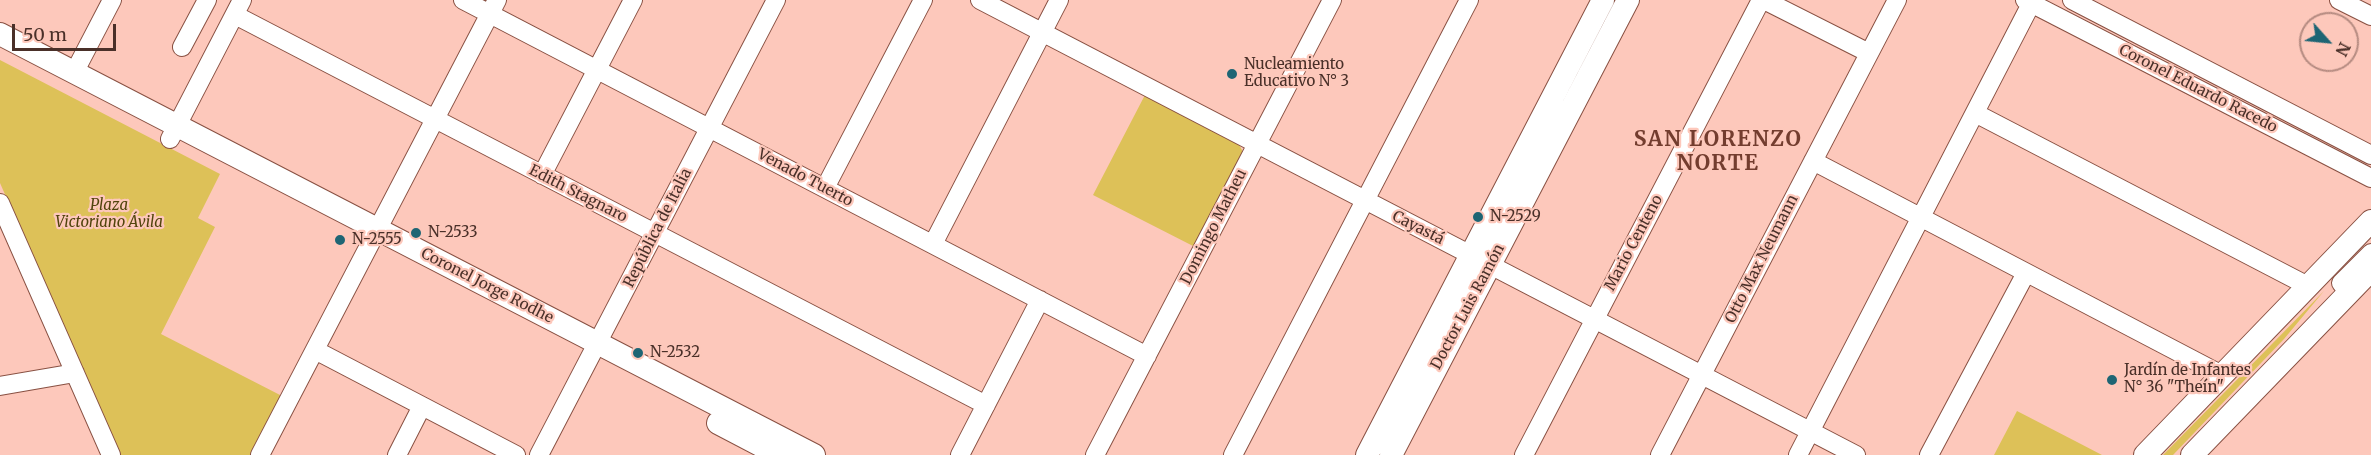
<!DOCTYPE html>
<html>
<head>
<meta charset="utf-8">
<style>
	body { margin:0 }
	#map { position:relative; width:2371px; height:455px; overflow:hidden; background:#fdc8bb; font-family:Merriweather,serif }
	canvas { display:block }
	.north { position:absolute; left:2299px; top:12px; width:60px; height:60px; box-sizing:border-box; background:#fdc8bb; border:2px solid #b58b81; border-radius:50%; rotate:117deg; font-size:16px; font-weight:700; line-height:24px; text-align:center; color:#4a3029 }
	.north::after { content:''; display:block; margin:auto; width:21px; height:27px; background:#1e6574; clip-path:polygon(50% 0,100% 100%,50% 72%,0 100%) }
	.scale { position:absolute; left:12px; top:24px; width:104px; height:27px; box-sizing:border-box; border:3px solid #4a3029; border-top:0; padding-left:8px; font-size:18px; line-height:21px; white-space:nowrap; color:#4a3029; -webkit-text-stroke:4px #fdc8bb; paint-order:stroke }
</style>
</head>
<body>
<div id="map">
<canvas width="2371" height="455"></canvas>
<div class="north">N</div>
<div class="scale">50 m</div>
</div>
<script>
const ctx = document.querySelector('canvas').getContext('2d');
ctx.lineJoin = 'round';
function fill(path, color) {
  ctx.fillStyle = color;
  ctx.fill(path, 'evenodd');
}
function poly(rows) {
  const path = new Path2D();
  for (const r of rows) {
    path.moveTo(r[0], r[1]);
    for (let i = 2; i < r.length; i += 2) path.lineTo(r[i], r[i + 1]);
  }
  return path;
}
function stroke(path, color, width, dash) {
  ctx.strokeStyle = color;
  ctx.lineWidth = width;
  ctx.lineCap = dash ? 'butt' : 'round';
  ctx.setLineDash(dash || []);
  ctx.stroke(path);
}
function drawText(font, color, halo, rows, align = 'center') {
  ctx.font = font + ' Merriweather,serif';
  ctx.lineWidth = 4.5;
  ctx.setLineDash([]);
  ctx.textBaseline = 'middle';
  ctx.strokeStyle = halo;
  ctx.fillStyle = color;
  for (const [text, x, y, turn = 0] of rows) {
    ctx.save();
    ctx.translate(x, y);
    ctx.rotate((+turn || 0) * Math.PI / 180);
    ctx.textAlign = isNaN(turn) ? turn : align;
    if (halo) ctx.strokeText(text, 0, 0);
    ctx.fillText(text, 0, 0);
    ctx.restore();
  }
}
fill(poly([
	[0,60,220,174,198,218,215,227,161,334,282,396,251,455,119,455,0,183],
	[1146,93,1238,143,1242,150,1242,153,1195,247,1093,195],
	[2324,291,2284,339,2173,455,2163,455],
	[2017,411,2077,442,2102,455,1994,455]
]), '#ddc158');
const minor = poly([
	[463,0,1147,356],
	[980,0,1856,455],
	[1764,0,1869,53],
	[2025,0,2371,178],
	[2072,0,2371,155],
	[2339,0,2371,16],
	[235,15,986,405],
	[182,47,207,0],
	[74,73,112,0],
	[1975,113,2308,286],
	[170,139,242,0],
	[1813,161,2222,375],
	[542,175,633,0],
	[825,188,923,0],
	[0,203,111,455],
	[933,244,1059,0],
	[2359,273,2345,288,2341,283,2371,253],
	[315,350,516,455],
	[0,386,75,373],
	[260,455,497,0],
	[397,455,422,406],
	[539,455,776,0],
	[960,455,1040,300],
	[1095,455,1332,0],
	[1233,455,1469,0],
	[1524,455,1761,0],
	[1660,455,1897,0],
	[1798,455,2033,0],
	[1929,455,2026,273]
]);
const major = poly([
	[0,34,814,455],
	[718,423,779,455],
	[1367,455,1603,0],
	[1391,455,1628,0],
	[2145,455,2371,221],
	[2192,455,2371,270]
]);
stroke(minor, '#885042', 20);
stroke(major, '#885042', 24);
stroke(minor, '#fff', 18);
stroke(major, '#fff', 22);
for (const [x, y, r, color] of [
	[1232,74,6,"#1e6574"],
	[1478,217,6,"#1e6574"],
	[416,233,6,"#1e6574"],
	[340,240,6,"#1e6574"],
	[638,353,6,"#1e6574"],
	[2112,380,6,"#1e6574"]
]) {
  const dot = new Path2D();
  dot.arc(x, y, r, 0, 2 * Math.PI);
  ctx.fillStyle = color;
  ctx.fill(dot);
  stroke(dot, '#fdc8bb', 2);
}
drawText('15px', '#4a3029', '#fdc8bb', [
	["Nucleamiento",1244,65],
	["Educativo N° 3",1244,82],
	["N-2529",1490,217],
	["N-2533",428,233],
	["N-2555",352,240],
	["N-2532",650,353],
	["Jardín de Infantes",2124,371],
	["N° 36 \"Theín\"",2124,388]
], 'left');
drawText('15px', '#4a3029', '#fdc8bb', [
	["Coronel Eduardo Racedo",2198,89,27],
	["Venado Tuerto",805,178,28],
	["Edith Stagnaro",578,194,27],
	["Domingo Matheu",1214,227,-63],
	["República de Italia",658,228,-63],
	["Cayastá",1418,228,27],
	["Mario Centeno",1634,243,-62],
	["Otto Max Neumann",1762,259,-63],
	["Coronel Jorge Rodhe",487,286,27],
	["Doctor Luis Ramón",1468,307,-62]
]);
drawText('italic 15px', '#51440c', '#fdc8bb', [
	["Plaza",109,206],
	["Victoriano Ávila",109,223]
]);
ctx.letterSpacing = '1.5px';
drawText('bold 21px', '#733d2f', '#fdc8bb', [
	["SAN LORENZO",1718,140],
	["NORTE",1718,164]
]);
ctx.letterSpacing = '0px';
</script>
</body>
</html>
